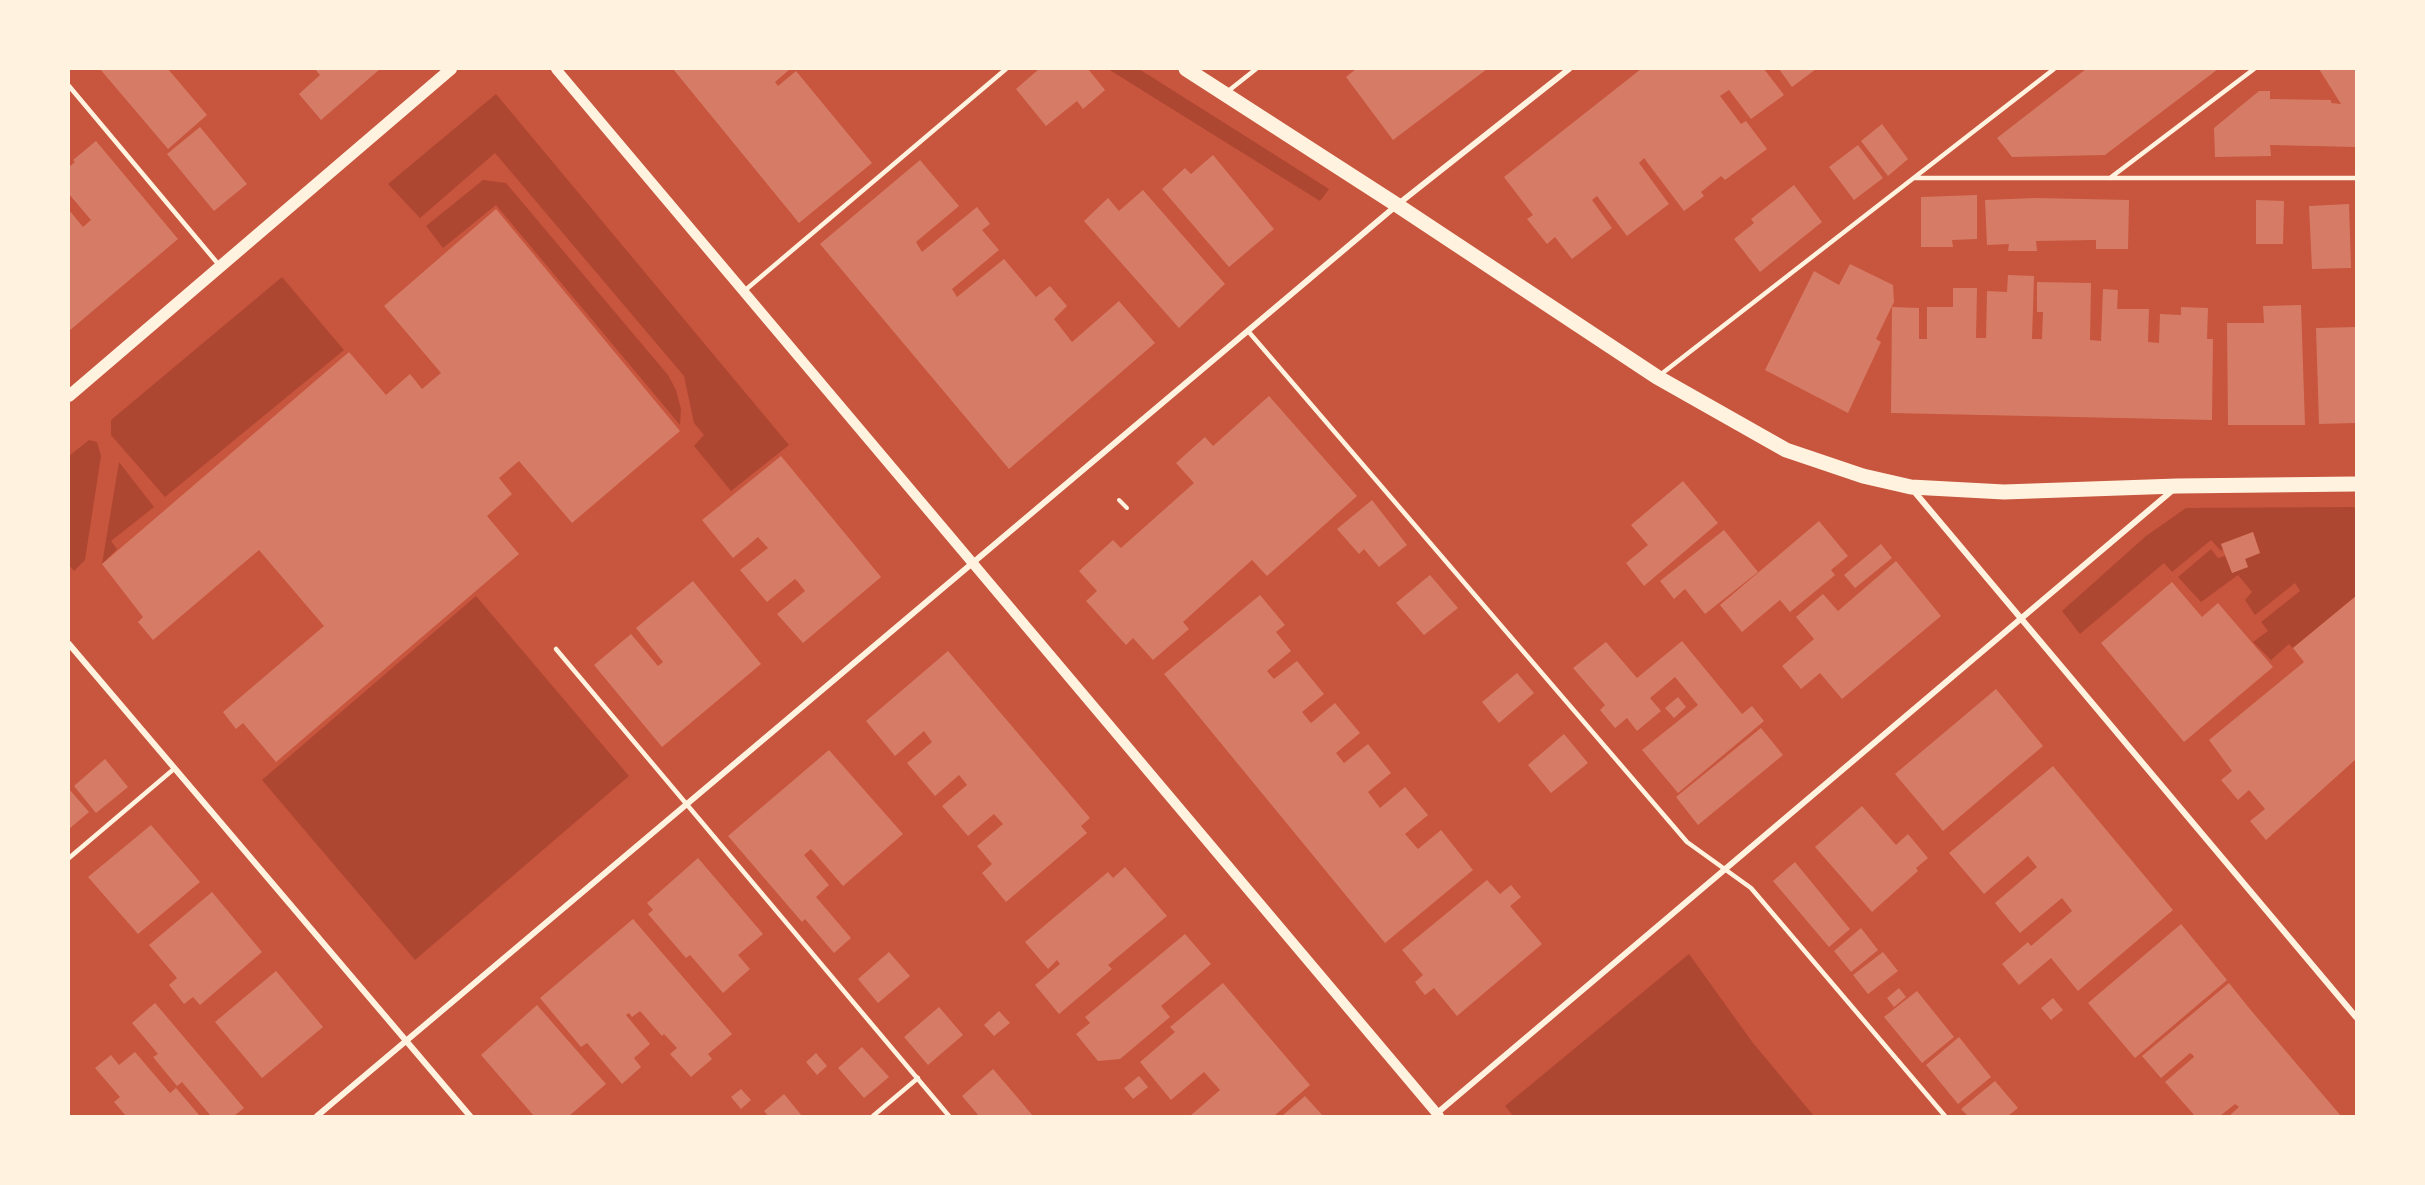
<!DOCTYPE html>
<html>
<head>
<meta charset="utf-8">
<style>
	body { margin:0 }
	#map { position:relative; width:2425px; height:1185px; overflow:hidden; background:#c8553d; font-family:"Fira Sans Condensed",sans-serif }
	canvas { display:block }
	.frame { position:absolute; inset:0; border:70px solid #fff3e0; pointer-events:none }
</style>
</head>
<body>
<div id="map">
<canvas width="2425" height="1185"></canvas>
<div class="frame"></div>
</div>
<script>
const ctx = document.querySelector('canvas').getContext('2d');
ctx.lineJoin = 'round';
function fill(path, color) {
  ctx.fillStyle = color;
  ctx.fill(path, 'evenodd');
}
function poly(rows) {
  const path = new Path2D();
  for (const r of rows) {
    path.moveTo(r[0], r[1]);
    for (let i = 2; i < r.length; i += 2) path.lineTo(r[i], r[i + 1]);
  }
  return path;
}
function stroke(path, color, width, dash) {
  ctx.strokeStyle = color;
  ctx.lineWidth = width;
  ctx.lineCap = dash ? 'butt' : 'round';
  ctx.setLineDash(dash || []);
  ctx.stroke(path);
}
fill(poly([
	[1108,69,1139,69,1329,189,1320,201],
	[496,94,789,445,731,491,694,446,704,435,694,423,684,376,495,153,420,218,388,184],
	[483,180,506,183,668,375,676,390,681,409,680,425,496,205,443,248,426,226],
	[282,277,344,350,165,497,111,435,111,420],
	[89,440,97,442,101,456,85,560,74,571,69,565,69,456],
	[119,462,154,507,111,541,117,549,102,564],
	[2354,507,2356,510,2356,596,2293,648,2289,644,2271,660,2253,642,2268,631,2261,622,2300,591,2295,583,2255,615,2245,600,2252,592,2238,575,2201,602,2178,577,2211,549,2218,558,2225,556,2232,573,2248,567,2245,559,2260,553,2253,532,2221,544,2223,549,2221,551,2211,540,2172,572,2164,563,2080,634,2062,611,2146,536,2186,508],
	[476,596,629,776,415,960,262,780],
	[1689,954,1753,1043,1814,1116,1513,1116,1505,1106]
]), '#ae4732');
fill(poly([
	[100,69,168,69,207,115,168,149],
	[315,69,380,69,321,120,299,94,320,75],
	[673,69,790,69,775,82,778,86,796,71,872,163,799,223],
	[1039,69,1088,69,1105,90,1083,109,1077,101,1046,126,1016,89],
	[1356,69,1487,69,1393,140,1346,77],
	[1641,69,1764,69,1784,95,1751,119,1729,90,1720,96,1741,124,1746,121,1767,149,1725,180,1721,176,1701,192,1704,196,1684,211,1644,158,1639,163,1669,204,1627,236,1597,196,1592,200,1612,228,1572,259,1555,237,1547,244,1527,219,1533,215,1504,177],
	[1779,69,1816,69,1792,87],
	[2086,69,2218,69,2105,155,2012,157,1997,138],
	[2319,69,2356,69,2356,147,2270,145,2271,156,2215,157,2214,128,2259,91,2270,91,2270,99,2331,100,2331,103,2341,104],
	[1882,124,1908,159,1888,176,1861,141],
	[200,127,247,184,214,211,167,154],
	[96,141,178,239,69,331,69,210,83,227,91,220,69,194,69,167,75,162,73,160],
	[1858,145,1883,178,1854,200,1829,167],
	[1213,155,1274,229,1229,267,1162,189,1185,168,1191,174],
	[920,160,959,206,916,242,922,252,977,207,990,224,982,230,999,250,952,289,957,297,1004,259,1036,297,1050,286,1067,306,1054,319,1072,342,1119,301,1155,343,1009,469,820,244],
	[1794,185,1822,222,1760,272,1734,239,1754,223,1751,219],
	[1143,190,1225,284,1179,328,1084,221,1108,198,1119,211],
	[1977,195,1977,239,1952,240,1953,247,1921,247,1921,197],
	[2036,198,2129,200,2128,249,2096,249,2096,240,2036,241,2037,251,2008,251,2009,244,1987,245,1985,200],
	[2256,200,2284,201,2283,244,2256,244],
	[2349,204,2351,268,2312,269,2309,206],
	[496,209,680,431,572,523,519,461,499,478,512,494,487,516,519,554,276,762,243,723,236,729,223,712,324,626,259,550,153,640,138,622,143,617,102,564,349,352,386,395,410,374,422,389,435,378,441,373,384,306],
	[1850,264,1893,285,1894,302,1876,339,1881,342,1848,413,1765,370,1814,271,1839,285],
	[2008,275,2034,276,2032,339,2042,339,2043,312,2037,312,2037,282,2091,283,2090,340,2101,341,2103,289,2118,290,2117,309,2149,309,2148,342,2159,343,2160,314,2181,315,2181,307,2208,308,2207,339,2213,339,2212,420,1891,413,1892,307,1919,308,1919,339,1927,339,1927,307,1953,307,1953,288,1977,288,1976,338,1986,338,1987,291,2007,292],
	[2301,305,2305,425,2228,425,2227,323,2264,323,2263,306],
	[2356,327,2356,423,2319,424,2316,328],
	[1269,396,1357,496,1267,576,1252,560,1183,622,1189,629,1153,660,1133,638,1126,645,1086,601,1097,591,1079,571,1113,540,1121,548,1194,483,1176,463,1205,437,1213,446],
	[781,456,881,577,803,643,777,614,805,591,798,582,795,579,767,602,740,570,768,548,758,537,733,558,702,520],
	[1683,481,1718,523,1644,586,1626,563,1648,545,1631,525],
	[1372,500,1407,545,1379,567,1364,549,1359,554,1337,529],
	[1819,521,1848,556,1831,570,1835,575,1790,612,1780,600,1742,632,1720,605],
	[1724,530,1758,572,1705,614,1685,589,1674,599,1660,581],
	[2253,532,2260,553,2245,559,2248,567,2232,573,2221,544],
	[1881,544,1892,558,1855,588,1844,575],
	[1896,561,1941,616,1842,699,1820,673,1801,689,1782,666,1814,639,1796,617,1823,594,1838,611],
	[1430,575,1458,608,1424,635,1396,603],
	[693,581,761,664,662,747,594,665,631,634,658,666,663,662,636,628],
	[2172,582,2202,617,2218,603,2273,667,2184,742,2101,643],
	[1260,595,1285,625,1276,632,1291,651,1267,671,1273,678,1274,679,1297,661,1324,694,1302,712,1311,723,1335,703,1360,733,1336,753,1344,763,1368,744,1391,773,1368,792,1380,808,1405,787,1428,815,1405,834,1418,849,1441,830,1473,870,1385,943,1164,674],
	[2356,596,2356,759,2266,840,2250,821,2265,809,2249,790,2238,800,2221,780,2232,771,2209,740,2304,662,2293,648],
	[1682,641,1742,714,1752,706,1764,721,1678,793,1642,750,1698,705,1675,677,1650,698,1661,711,1637,731,1627,718,1615,728,1600,710,1605,705,1573,668,1606,642,1637,678],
	[948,651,1090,818,1081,826,1087,833,1006,902,982,873,992,864,977,846,1003,824,994,814,968,836,942,806,967,785,964,781,959,775,935,796,907,763,932,742,924,731,895,756,866,721],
	[1517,673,1534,693,1499,723,1482,702],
	[1996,689,2043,746,1943,831,1895,774],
	[1678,697,1686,707,1674,718,1665,708],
	[1761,728,1783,755,1698,825,1676,797],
	[1564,734,1588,763,1551,793,1528,765],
	[829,750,903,834,843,886,811,849,804,855,829,885,816,897,851,938,834,953,805,919,802,922,728,836],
	[105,759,128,787,96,813,74,786],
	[2053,766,2173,910,2078,991,2051,958,2019,985,2002,964,2028,942,2031,946,2072,911,2062,898,2020,933,2008,919,1995,903,2037,867,2028,856,1984,894,1949,853],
	[69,789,89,812,69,829],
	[1862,806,1896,845,1908,834,1928,858,1916,868,1918,871,1872,912,1815,847],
	[151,825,200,882,138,934,88,877],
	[698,858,763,934,738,955,750,969,723,993,690,955,686,958,648,914,653,910,647,903],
	[1795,862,1850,929,1829,947,1773,881],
	[1125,867,1167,916,1108,965,1112,969,1059,1014,1035,985,1060,964,1057,960,1048,969,1025,942,1108,872,1113,878],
	[1487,880,1500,894,1511,885,1521,897,1510,906,1542,944,1457,1016,1434,988,1425,995,1420,989,1415,982,1423,975,1402,950],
	[212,892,262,952,200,1005,193,997,184,1004,169,985,177,978,149,945],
	[633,919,732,1034,708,1054,712,1059,691,1077,670,1054,677,1048,664,1034,662,1036,640,1011,632,1017,629,1013,626,1015,650,1044,634,1058,641,1067,622,1084,587,1043,581,1047,540,998],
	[2181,924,2227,980,2135,1058,2088,1003],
	[1861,928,1878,950,1851,972,1834,951],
	[1185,934,1211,964,1161,1006,1170,1017,1120,1059,1098,1061,1076,1034,1090,1023,1085,1017],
	[889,952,910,976,878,1003,858,979],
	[1883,952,1898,971,1868,994,1853,975],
	[276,971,323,1027,262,1078,215,1022],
	[1223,983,1310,1085,1274,1116,1190,1116,1220,1090,1204,1072,1171,1100,1140,1062,1175,1032,1170,1027],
	[2229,983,2249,1008,2341,1116,2229,1116,2239,1107,2235,1104,2220,1116,2195,1116,2165,1082,2194,1057,2193,1055,2190,1053,2161,1078,2142,1056],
	[1899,988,1906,997,1894,1007,1887,998],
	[1917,991,1954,1037,1922,1063,1884,1017],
	[2053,998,2063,1010,2051,1020,2041,1008],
	[155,1003,244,1108,234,1116,211,1116,182,1082,177,1086,153,1057,158,1054,132,1023],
	[537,1005,606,1084,569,1116,534,1116,481,1055],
	[939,1007,963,1035,928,1065,904,1037],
	[999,1011,1010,1023,994,1036,984,1025],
	[1959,1037,1991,1077,1958,1104,1926,1065],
	[862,1047,889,1077,864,1098,838,1068],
	[135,1052,170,1093,176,1088,200,1116,126,1116,114,1102,120,1097,95,1068,111,1055,119,1065],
	[816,1053,827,1066,817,1075,806,1062],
	[993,1069,1017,1097,1033,1116,979,1116,962,1096],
	[1139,1076,1148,1087,1133,1099,1124,1088],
	[1995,1081,2018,1108,2008,1116,1968,1116,1961,1109],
	[741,1089,751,1100,741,1109,731,1097],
	[784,1094,802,1116,768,1116,764,1111],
	[1305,1096,1323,1116,1282,1116]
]), '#d67c66');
stroke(poly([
	[1119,500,1127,508]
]), '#fff3e0', 4);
stroke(poly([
	[69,86,219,265],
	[1227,92,1256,69],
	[1915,178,2356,178],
	[2110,178,2254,69],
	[743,292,1006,69],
	[1248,331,1687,842,1751,888,1945,1116],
	[1660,375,2054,69],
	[556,649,949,1116],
	[69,858,175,768],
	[873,1116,918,1078]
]), '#fff3e0', 4.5);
stroke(poly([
	[1913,490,2356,1017],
	[69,644,470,1116],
	[1436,1114,2174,489],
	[317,1116,1397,205,1569,69]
]), '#fff3e0', 6);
stroke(poly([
	[556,69,1439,1116]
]), '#fff3e0', 10);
stroke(poly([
	[69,396,451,69]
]), '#fff3e0', 12);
stroke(poly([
	[1186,69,1397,205,1657,377,1786,450,1863,476,1911,487,2004,492,2177,486,2356,484]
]), '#fff3e0', 15);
</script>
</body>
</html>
